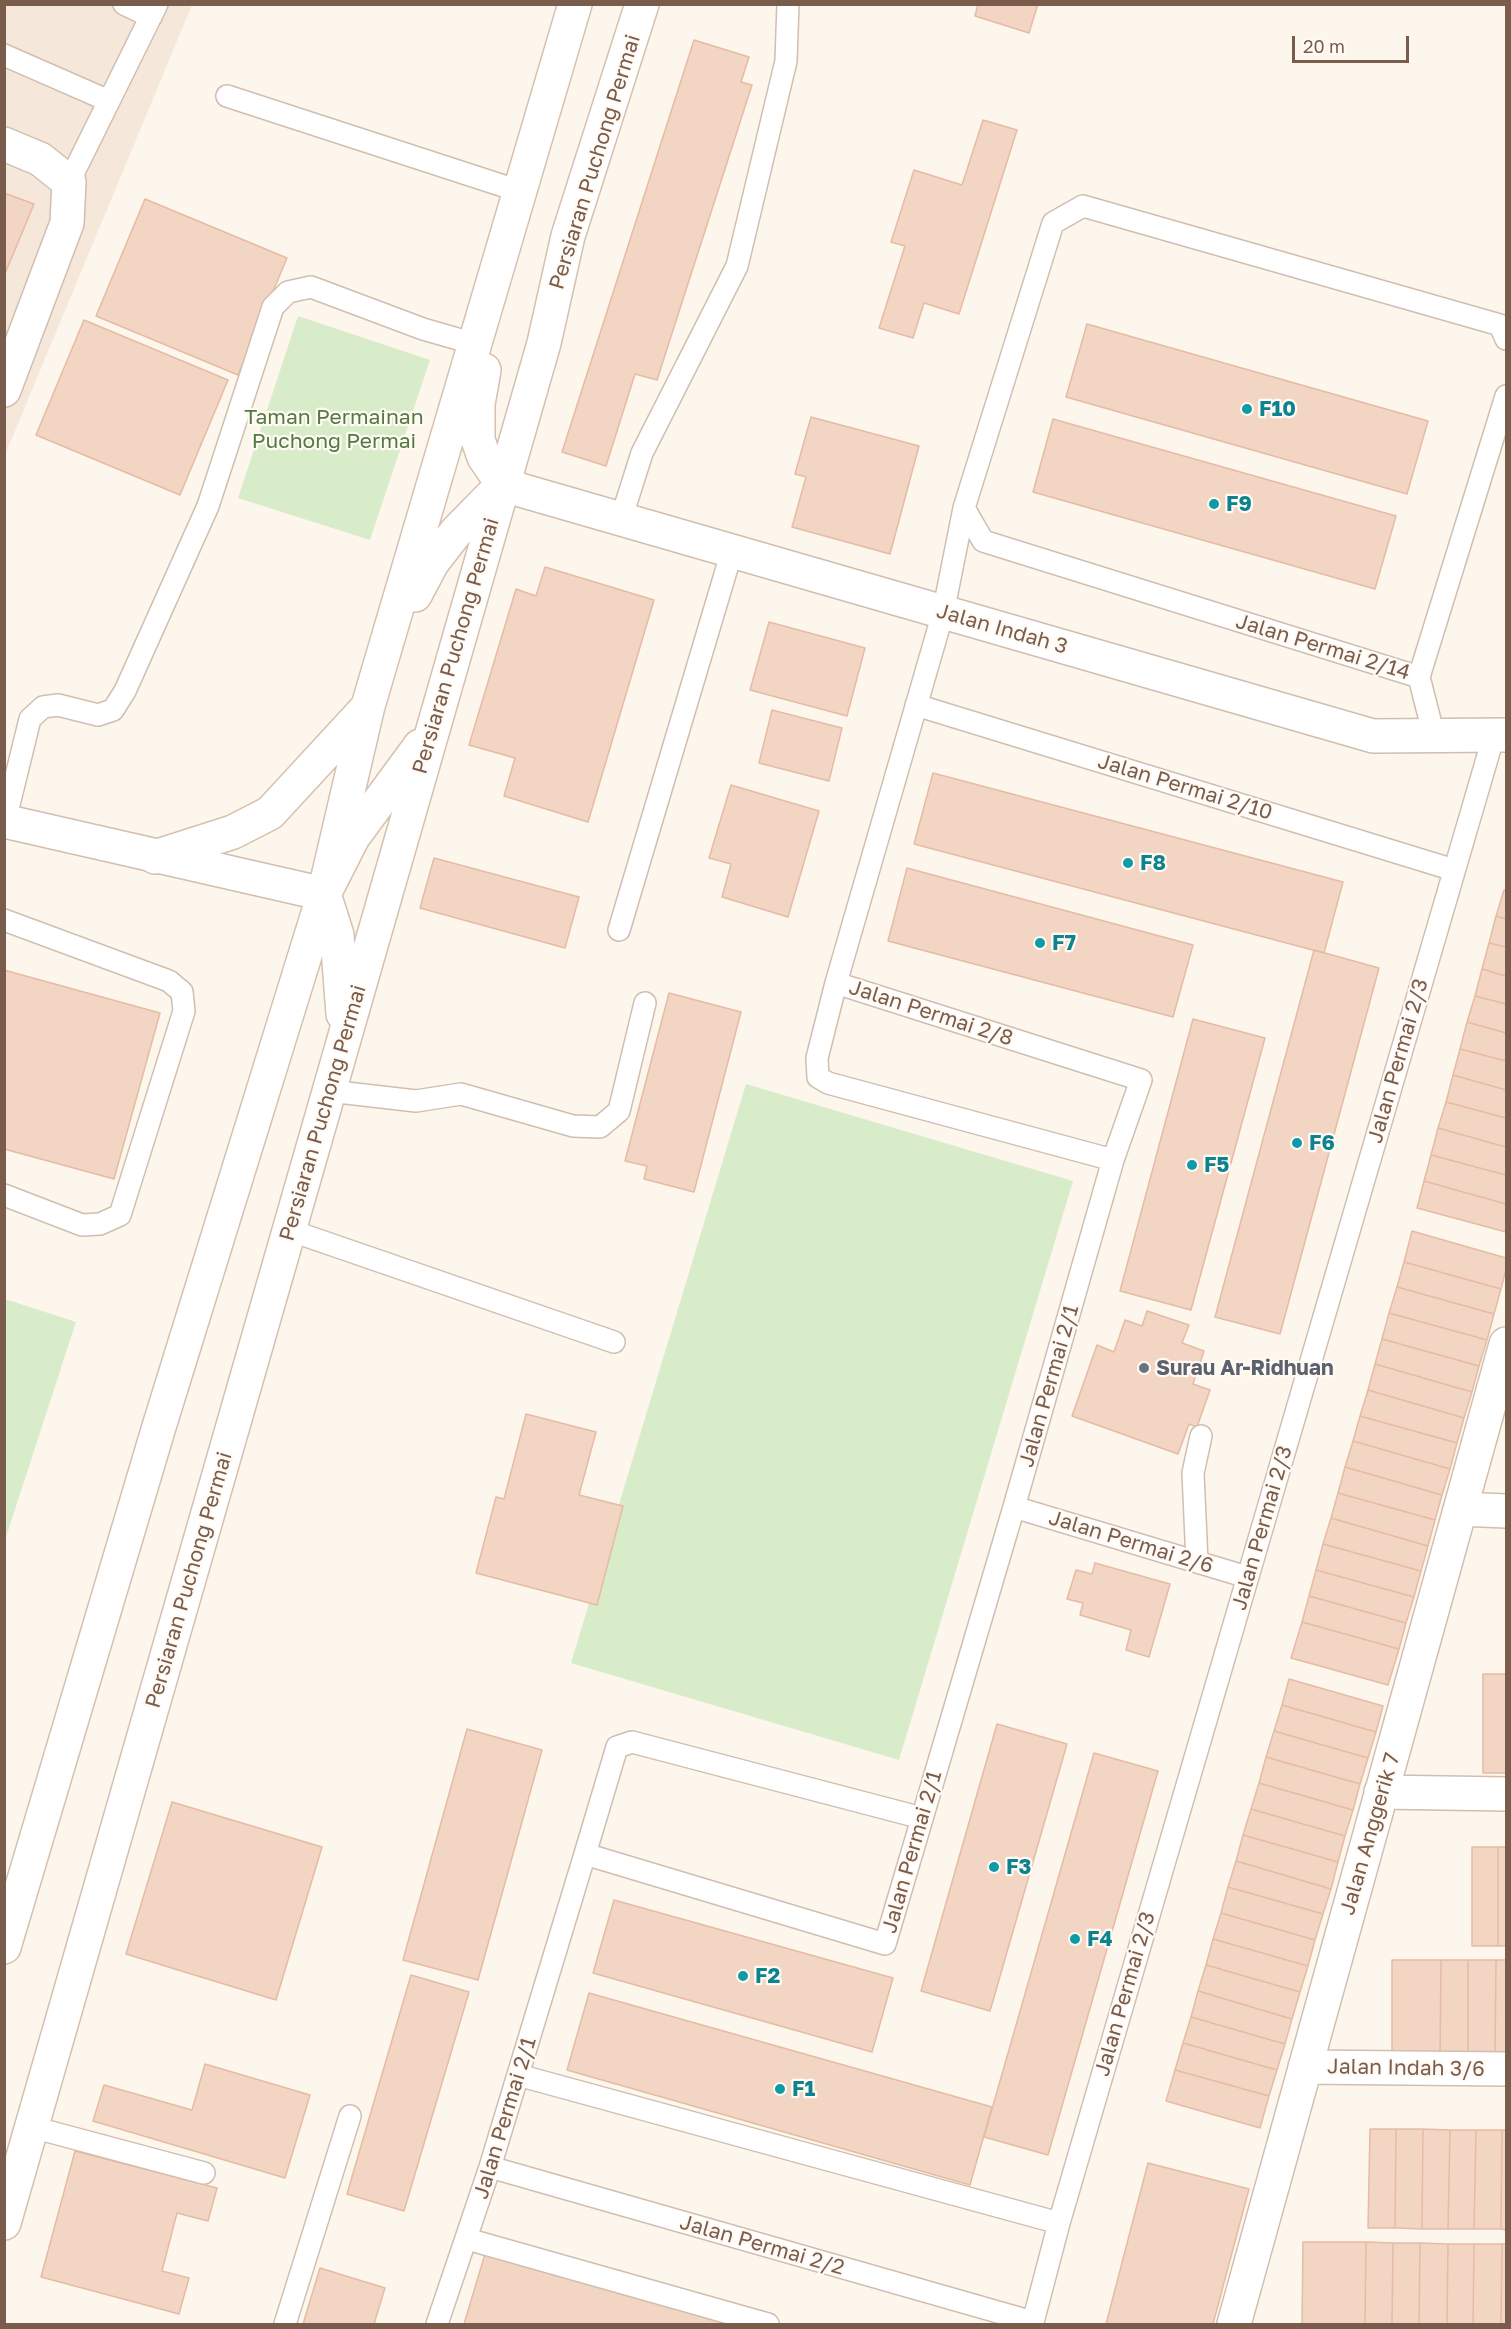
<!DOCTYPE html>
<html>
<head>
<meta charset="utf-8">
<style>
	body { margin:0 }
	#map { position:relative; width:1511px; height:2329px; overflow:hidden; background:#fdf6ec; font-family:"Golos Text",sans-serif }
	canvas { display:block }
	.frame { position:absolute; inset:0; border:6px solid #7a5c4d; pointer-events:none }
	.scale { position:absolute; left:1292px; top:36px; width:117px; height:27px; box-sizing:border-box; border:3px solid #7a5c4d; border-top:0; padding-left:8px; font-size:18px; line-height:21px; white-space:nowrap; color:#7a5c4d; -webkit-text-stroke:4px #fffaf3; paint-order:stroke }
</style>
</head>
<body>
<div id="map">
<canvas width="1511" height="2329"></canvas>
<div class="frame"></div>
<div class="scale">20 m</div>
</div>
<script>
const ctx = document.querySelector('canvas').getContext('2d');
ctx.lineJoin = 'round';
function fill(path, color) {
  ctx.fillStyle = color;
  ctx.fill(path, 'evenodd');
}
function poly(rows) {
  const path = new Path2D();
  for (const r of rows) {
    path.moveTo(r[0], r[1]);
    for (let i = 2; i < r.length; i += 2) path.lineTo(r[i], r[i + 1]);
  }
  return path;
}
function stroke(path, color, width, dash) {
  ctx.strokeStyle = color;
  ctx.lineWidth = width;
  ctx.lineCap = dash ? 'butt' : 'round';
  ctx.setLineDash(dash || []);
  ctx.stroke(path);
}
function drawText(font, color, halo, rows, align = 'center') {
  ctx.font = font + ' "Golos Text",sans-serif';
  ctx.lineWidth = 4.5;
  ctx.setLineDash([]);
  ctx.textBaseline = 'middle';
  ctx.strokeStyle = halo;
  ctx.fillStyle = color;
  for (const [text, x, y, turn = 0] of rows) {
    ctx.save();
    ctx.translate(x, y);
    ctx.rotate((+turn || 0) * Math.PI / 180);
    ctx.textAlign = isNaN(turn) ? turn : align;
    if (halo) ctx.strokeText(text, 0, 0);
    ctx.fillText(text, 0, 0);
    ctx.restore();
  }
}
fill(poly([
	[5,5,192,5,5,455]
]), '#f5e8da');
fill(poly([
	[298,316,430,360,370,540,238,498],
	[746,1084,1073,1181,899,1760,571,1663],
	[5,1299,76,1322,5,1540,4,1299]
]), '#d8ecc9');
const building = poly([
	[978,4,1038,4,1029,33,975,16,978,4],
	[694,40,749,57,741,82,752,85,657,380,635,374,606,466,562,452,694,40],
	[983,120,1017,130,959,314,924,303,913,338,879,328,905,246,891,242,914,170,962,185,983,120],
	[4,193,34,204,4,276,4,193],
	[145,199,287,258,238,375,96,316,145,199],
	[84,320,228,380,180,495,36,435,84,320],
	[1087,324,1428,421,1407,494,1066,397,1087,324],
	[811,417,919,446,890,554,792,527,806,477,795,474,811,417],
	[1053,419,1396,516,1375,589,1033,492,1053,419],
	[545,567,654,600,588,822,504,796,515,758,469,745,516,589,536,596,545,567],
	[769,622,865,648,847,716,750,690,769,622],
	[772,710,842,728,829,781,759,763,772,710],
	[933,773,1343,882,1324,953,914,844,933,773],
	[731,785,819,811,788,917,722,897,731,864,709,858,731,785],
	[434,858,579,897,565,948,420,908,434,858],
	[907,868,1193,945,1173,1017,888,941,907,868],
	[1504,890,1506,890,1506,919,1496,916,1504,890],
	[1496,916,1506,919,1506,947,1489,943,1496,916],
	[1489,943,1506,947,1506,976,1482,969,1489,943],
	[1314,950,1379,968,1280,1334,1215,1317,1314,950],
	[1482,969,1506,976,1506,1004,1475,996,1482,969],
	[4,970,160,1013,114,1179,4,1149,4,970],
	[669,993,741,1012,694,1192,644,1179,647,1166,625,1161,669,993],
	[1475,996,1506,1004,1506,1033,1467,1022,1475,996],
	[1193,1019,1265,1038,1191,1310,1120,1291,1193,1019],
	[1467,1022,1506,1033,1506,1061,1460,1049,1467,1022],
	[1460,1049,1506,1061,1506,1090,1453,1075,1460,1049],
	[1453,1075,1506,1090,1506,1118,1446,1102,1453,1075],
	[1446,1102,1506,1118,1506,1147,1438,1128,1446,1102],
	[1438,1128,1506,1147,1506,1175,1431,1155,1438,1128],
	[1431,1155,1506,1175,1506,1204,1424,1181,1431,1155],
	[1424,1181,1506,1204,1506,1232,1417,1208,1424,1181],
	[1412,1231,1506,1258,1506,1269,1501,1289,1404,1262,1412,1231],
	[1404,1262,1501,1289,1494,1314,1397,1287,1404,1262],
	[1397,1287,1494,1314,1487,1340,1389,1313,1397,1287],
	[1147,1311,1189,1325,1182,1343,1204,1351,1193,1384,1210,1390,1197,1427,1189,1424,1178,1454,1072,1416,1097,1345,1114,1352,1125,1320,1142,1326,1147,1311],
	[1389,1313,1487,1340,1479,1366,1382,1339,1389,1313],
	[1382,1339,1479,1366,1472,1392,1375,1364,1382,1339],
	[1375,1364,1472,1392,1464,1418,1368,1390,1375,1364],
	[1368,1390,1464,1418,1457,1443,1360,1416,1368,1390],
	[526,1414,596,1432,579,1495,623,1506,597,1605,476,1573,496,1497,504,1499,526,1414],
	[1360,1416,1457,1443,1450,1469,1353,1441,1360,1416],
	[1353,1441,1450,1469,1442,1495,1345,1467,1353,1441],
	[1345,1467,1442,1495,1435,1520,1338,1493,1345,1467],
	[1338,1493,1435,1520,1428,1546,1331,1518,1338,1493],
	[1331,1518,1428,1546,1421,1571,1323,1544,1331,1518],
	[1323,1544,1421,1571,1414,1597,1316,1570,1323,1544],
	[1095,1563,1170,1584,1149,1657,1126,1650,1131,1630,1080,1615,1083,1603,1067,1599,1076,1570,1092,1574,1095,1563],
	[1316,1570,1414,1597,1406,1623,1309,1596,1316,1570],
	[1309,1596,1406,1623,1399,1649,1302,1622,1309,1596],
	[1302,1622,1399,1649,1388,1685,1291,1658,1302,1622],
	[1483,1674,1506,1674,1506,1773,1483,1773,1483,1674],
	[1289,1679,1383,1706,1376,1732,1282,1705,1289,1679],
	[1282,1705,1376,1732,1368,1758,1274,1731,1282,1705],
	[997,1724,1067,1744,990,2011,921,1991,997,1724],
	[467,1729,542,1750,478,1980,403,1960,467,1729],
	[1274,1731,1368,1758,1360,1784,1266,1757,1274,1731],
	[1094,1753,1158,1771,1048,2155,984,2137,1094,1753],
	[1266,1757,1360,1784,1353,1810,1259,1783,1266,1757],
	[1259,1783,1353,1810,1345,1836,1251,1809,1259,1783],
	[172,1802,322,1847,276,2000,126,1954,172,1802],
	[1251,1809,1345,1836,1338,1862,1243,1835,1251,1809],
	[1243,1835,1338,1862,1331,1889,1236,1861,1243,1835],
	[1472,1847,1498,1847,1498,1946,1472,1946,1472,1847],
	[1498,1847,1506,1847,1506,1946,1498,1946,1498,1847],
	[1236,1861,1331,1889,1323,1914,1228,1887,1236,1861],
	[1228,1887,1323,1914,1315,1940,1221,1913,1228,1887],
	[614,1900,893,1978,872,2052,593,1973,614,1900],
	[1221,1913,1315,1940,1308,1966,1213,1939,1221,1913],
	[1213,1939,1308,1966,1300,1992,1206,1965,1213,1939],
	[1392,1960,1441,1960,1440,2057,1392,2057,1392,1960],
	[1441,1960,1468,1960,1468,2057,1440,2057,1441,1960],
	[1468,1960,1496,1960,1495,2057,1468,2057,1468,1960],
	[1496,1960,1506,1960,1506,2057,1495,2057,1496,1960],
	[1206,1965,1300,1992,1292,2019,1198,1991,1206,1965],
	[411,1975,469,1992,404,2211,347,2194,411,1975],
	[1198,1991,1292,2019,1285,2044,1191,2017,1198,1991],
	[589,1993,992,2107,970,2185,567,2070,589,1993],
	[1191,2017,1285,2044,1277,2070,1183,2043,1191,2017],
	[1183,2043,1277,2070,1269,2096,1175,2070,1183,2043],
	[205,2064,310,2095,285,2178,93,2121,104,2085,192,2110,205,2064],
	[1175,2070,1269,2096,1260,2128,1166,2101,1175,2070],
	[1370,2129,1396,2129,1395,2228,1368,2228,1370,2129],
	[1396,2129,1423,2129,1422,2229,1395,2228,1396,2129],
	[1423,2129,1450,2130,1448,2229,1422,2229,1423,2129],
	[1450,2130,1476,2130,1474,2229,1448,2229,1450,2130],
	[1476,2130,1502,2130,1501,2229,1474,2229,1476,2130],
	[1502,2130,1506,2130,1506,2230,1501,2229,1502,2130],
	[75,2151,217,2188,208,2221,177,2213,162,2271,189,2278,179,2314,41,2277,75,2151],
	[1148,2163,1249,2189,1213,2324,1106,2324,1148,2163],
	[1303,2242,1366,2242,1365,2324,1302,2324,1303,2242],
	[1366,2242,1393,2243,1392,2324,1365,2324,1366,2242],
	[1393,2243,1420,2243,1419,2324,1392,2324,1393,2243],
	[1420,2243,1448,2244,1447,2324,1419,2324,1420,2243],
	[1448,2244,1474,2244,1473,2324,1447,2324,1448,2244],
	[1474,2244,1502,2244,1501,2324,1473,2324,1474,2244],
	[1502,2244,1506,2244,1506,2324,1501,2324,1502,2244],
	[485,2254,729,2324,464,2324,485,2254],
	[320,2268,385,2288,374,2324,303,2324,320,2268]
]);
fill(building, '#f3d5c3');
stroke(building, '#e6bba3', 1.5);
const lane = poly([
	[124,4,151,17],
	[4,55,109,101],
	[227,96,519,191],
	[69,182,157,4],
	[621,519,642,453,737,266,786,61,788,4],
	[1419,677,983,541,964,508,1053,223,1083,206,1500,325,1506,339],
	[1419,677,1506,396],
	[1419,677,1434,736],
	[916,705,1454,870],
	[5,821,30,719,43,707,58,705,98,715,113,710,125,691,208,506,273,307,288,292,311,287,423,329,475,344],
	[4,920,169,981,182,992,184,1011,120,1215,100,1224,82,1225,4,1195],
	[619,930,732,551],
	[836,983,817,1058,818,1077,828,1083,1113,1160],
	[329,1091,416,1101,461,1094,573,1126,600,1127,619,1111,645,1003],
	[289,1230,614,1342],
	[1014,1507,1247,1577],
	[1197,1562,1193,1473,1201,1436],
	[585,1854,617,1747,632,1742,922,1818],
	[518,2075,1059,2223],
	[32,2127,204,2173],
	[490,2167,1033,2322,1059,2223,1494,735],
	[467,2239,768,2324],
	[285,2324,350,2116],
	[437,2324,490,2167,585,1854,885,1944,1014,1507,1113,1160,1141,1080,836,983,943,613,964,508]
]);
const street = poly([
	[4,144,40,159,69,182,67,223,4,390],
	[503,485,1373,736,1506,735],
	[4,821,324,894],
	[1461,1509,1506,1511],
	[1381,1792,1506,1794],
	[1305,2067,1506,2069],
	[1234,2324,1506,1344]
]);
const secondary = poly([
	[484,370,478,404,478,440,484,457,503,485],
	[415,595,432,563,456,532,501,486],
	[155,857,233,832,270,813,366,709],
	[343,1014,337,935,324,894,353,837,420,746],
	[4,1947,158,1430,324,894,368,706,575,4],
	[4,2223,544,343,568,236,642,4]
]);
stroke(lane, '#d1beb0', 24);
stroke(street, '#d1beb0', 36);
stroke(secondary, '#d6c0b0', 36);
stroke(lane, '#fff', 21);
stroke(street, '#fff', 33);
stroke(secondary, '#fff', 33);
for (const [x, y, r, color] of [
	[1247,409,6,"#0f9aa8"],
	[1214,504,6,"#0f9aa8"],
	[1128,863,6,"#0f9aa8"],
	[1040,943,6,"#0f9aa8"],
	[1297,1143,6,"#0f9aa8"],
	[1192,1165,6,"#0f9aa8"],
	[1144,1368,6,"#6b7280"],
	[994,1867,6,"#0f9aa8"],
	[1075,1939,6,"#0f9aa8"],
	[743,1976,6,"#0f9aa8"],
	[780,2089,6,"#0f9aa8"]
]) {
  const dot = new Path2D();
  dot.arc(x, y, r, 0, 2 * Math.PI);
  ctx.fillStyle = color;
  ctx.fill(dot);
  stroke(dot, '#fffaf3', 2);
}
drawText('21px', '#7a5c4d', '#fffaf3', [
	["Persiaran Puchong Permai",595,162,-73],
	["Jalan Indah 3",1002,629,16],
	["Persiaran Puchong Permai",456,646,-74],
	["Jalan Permai 2/14",1323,647,17],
	["Jalan Permai 2/10",1185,787,17],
	["Jalan Permai 2/8",931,1013,18],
	["Jalan Permai 2/3",1398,1061,-74],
	["Persiaran Puchong Permai",323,1113,-74],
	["Jalan Permai 2/1",1049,1386,-74],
	["Jalan Permai 2/3",1262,1528,-74],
	["Jalan Permai 2/6",1131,1542,17],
	["Persiaran Puchong Permai",189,1580,-74],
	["Jalan Anggerik 7",1370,1834,-74],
	["Jalan Permai 2/1",912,1852,-74],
	["Jalan Permai 2/3",1125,1994,-74],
	["Jalan Indah 3/6",1406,2068,1],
	["Jalan Permai 2/1",505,2118,-73],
	["Jalan Permai 2/2",762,2245,16]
]);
drawText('bold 21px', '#0d838f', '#fffaf3', [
	["F10",1259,409],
	["F9",1226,504],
	["F8",1140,863],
	["F7",1052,943],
	["F6",1309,1143],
	["F5",1204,1165],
	["F3",1006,1867],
	["F4",1087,1939],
	["F2",755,1976],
	["F1",792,2089]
], 'left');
drawText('21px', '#537a41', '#fffaf3', [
	["Taman Permainan",334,417],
	["Puchong Permai",334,441]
]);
drawText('bold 21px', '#5b616d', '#fffaf3', [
	["Surau Ar-Ridhuan",1156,1368]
], 'left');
</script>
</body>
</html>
